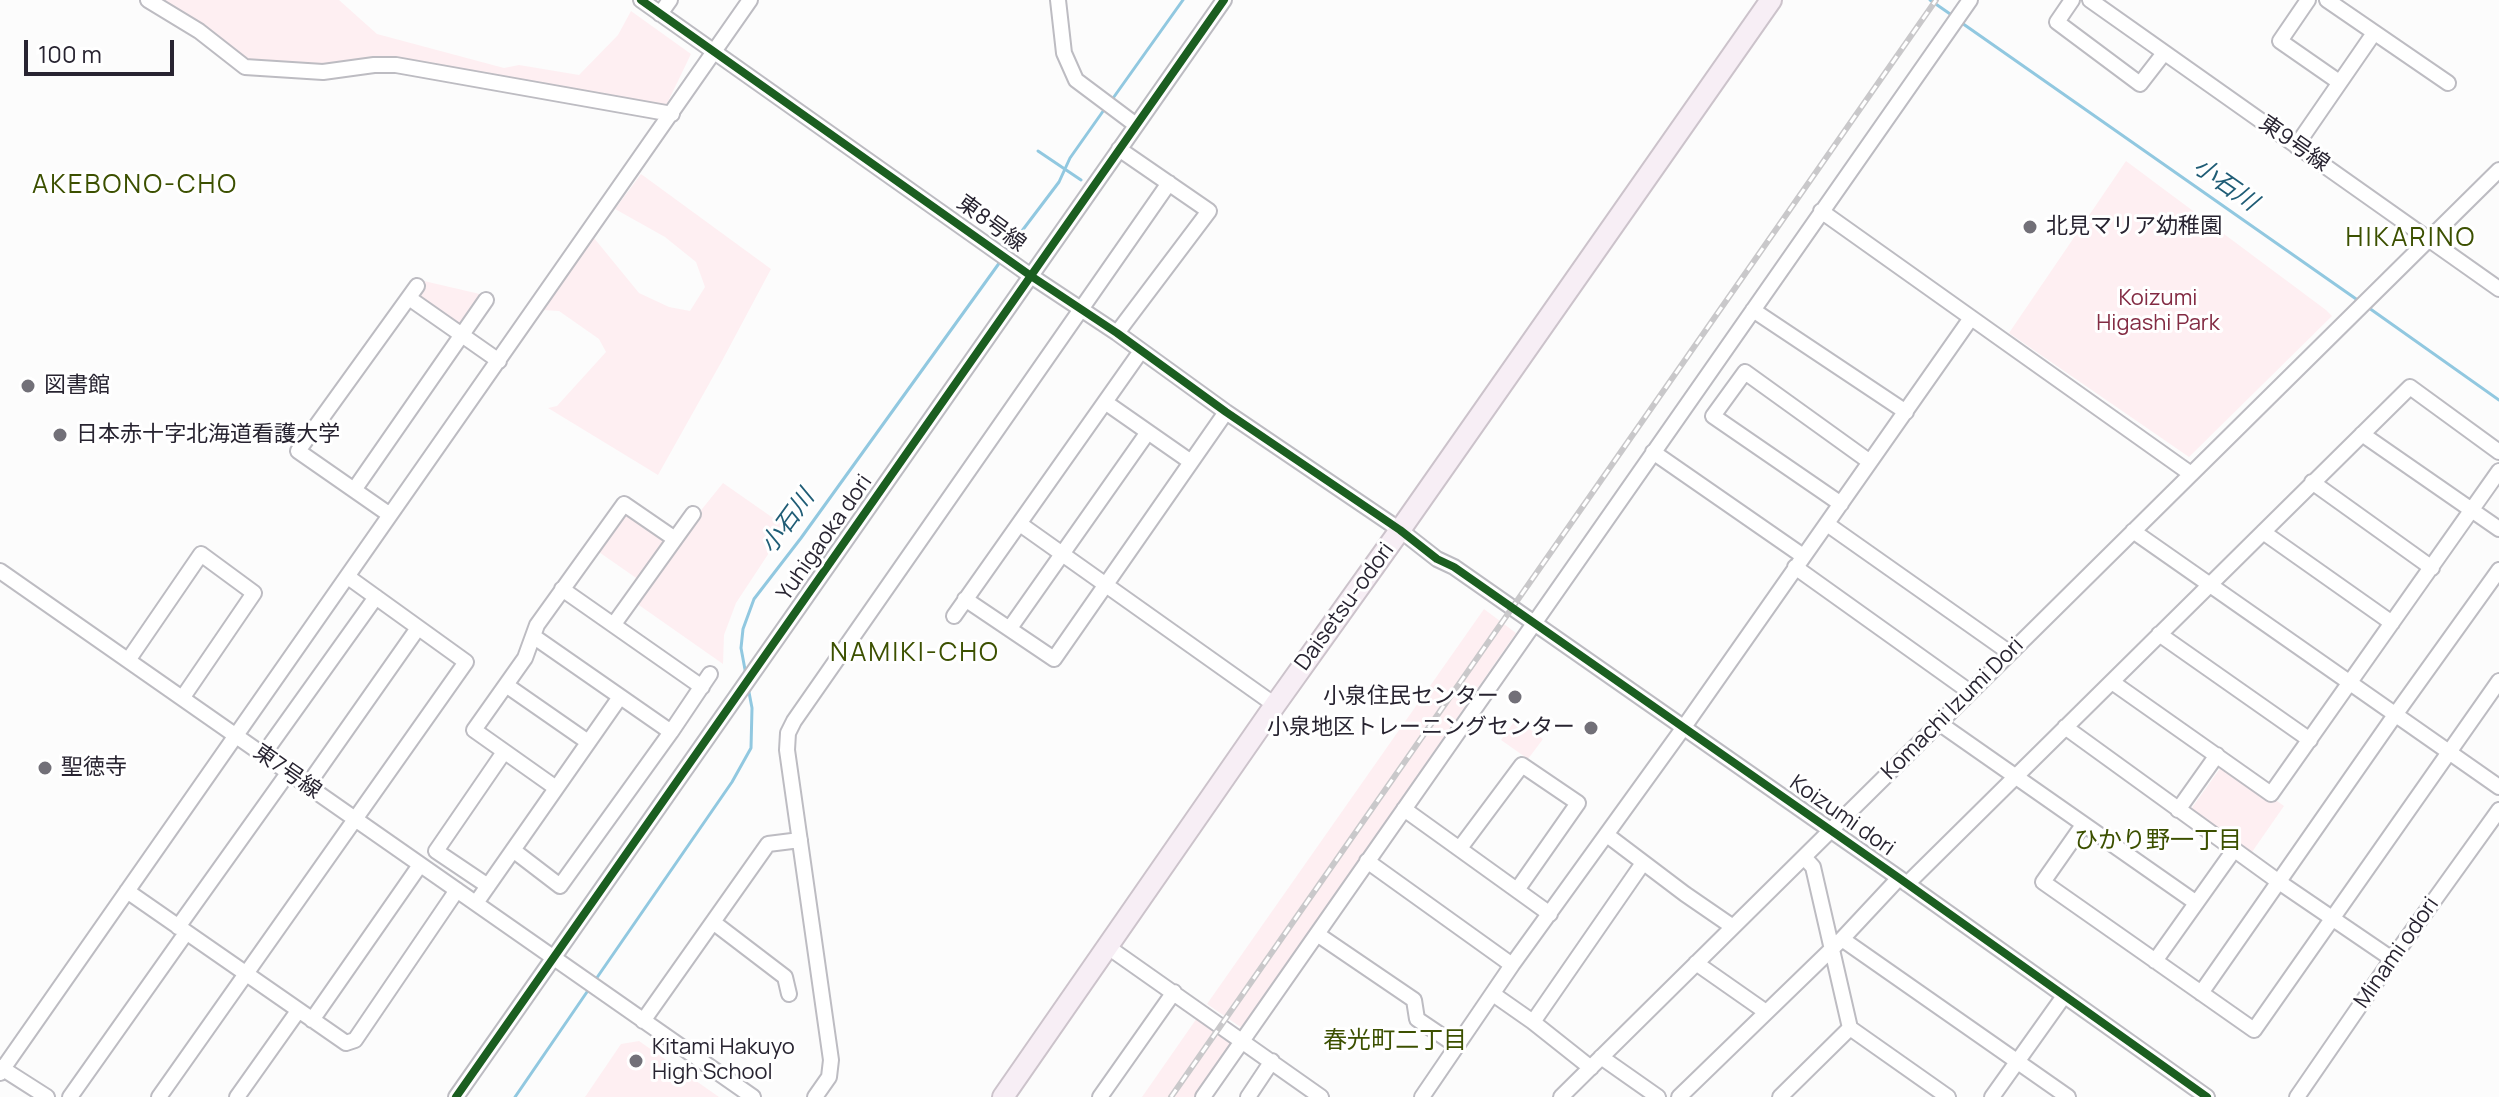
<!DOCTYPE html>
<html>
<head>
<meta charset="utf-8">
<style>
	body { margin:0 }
	#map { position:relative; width:2499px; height:1097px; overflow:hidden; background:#fcfcfc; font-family:Manrope,sans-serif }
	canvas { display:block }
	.scale { position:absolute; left:24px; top:40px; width:150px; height:36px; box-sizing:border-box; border:4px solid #282431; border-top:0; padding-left:10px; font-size:24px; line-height:28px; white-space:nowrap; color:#282431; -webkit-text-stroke:6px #fff; paint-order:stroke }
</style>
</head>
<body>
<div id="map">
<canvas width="2499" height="1097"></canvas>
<div class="scale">100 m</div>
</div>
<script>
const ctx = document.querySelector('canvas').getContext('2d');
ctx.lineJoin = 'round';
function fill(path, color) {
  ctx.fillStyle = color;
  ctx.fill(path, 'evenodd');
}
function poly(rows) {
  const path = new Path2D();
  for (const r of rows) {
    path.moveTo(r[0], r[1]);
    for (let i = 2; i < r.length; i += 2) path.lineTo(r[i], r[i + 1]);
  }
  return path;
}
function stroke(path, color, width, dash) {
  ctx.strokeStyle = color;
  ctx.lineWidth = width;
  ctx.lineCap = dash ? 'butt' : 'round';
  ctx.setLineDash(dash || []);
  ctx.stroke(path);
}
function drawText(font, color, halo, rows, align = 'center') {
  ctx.font = font + ' Manrope,"Noto Sans JP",sans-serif';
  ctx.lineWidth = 6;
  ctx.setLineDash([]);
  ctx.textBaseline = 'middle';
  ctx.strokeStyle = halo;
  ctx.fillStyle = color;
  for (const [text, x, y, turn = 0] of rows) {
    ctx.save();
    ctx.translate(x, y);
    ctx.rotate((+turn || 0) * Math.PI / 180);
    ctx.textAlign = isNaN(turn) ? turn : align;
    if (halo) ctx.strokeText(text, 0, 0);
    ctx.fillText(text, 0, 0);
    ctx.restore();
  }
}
fill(poly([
	[148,0,339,0,377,34,504,68,519,65,579,75,618,35,631,11,691,54,663,112,427,69,245,67],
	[2126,161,2326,310,2332,316,2189,457,2009,333],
	[641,174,771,269,723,359,658,475,548,408,557,406,606,352,599,339,559,311,542,310,594,238,639,293,669,307,690,311,705,287,696,262,665,237,615,209],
	[424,281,484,295,464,324,458,326,418,297,417,292],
	[723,483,786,527,736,603,724,635,723,664,636,603,698,514],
	[623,511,664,537,664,543,639,580,596,550],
	[1484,609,1516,633,1242,1028,1207,1004],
	[1516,719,1543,739,1528,759,1501,740],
	[2224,763,2284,806,2252,852,2191,809],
	[1197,1018,1233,1042,1196,1097,1142,1097],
	[639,1041,719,1097,585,1097,621,1044]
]), '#feeff2');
stroke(poly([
	[1930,0,1953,16],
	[1959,21,2359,301],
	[1111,101,1183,0],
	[1038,151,1081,180],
	[1006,252,1059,182,1070,158,1106,107],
	[2369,308,2499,400],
	[746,675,741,648,743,629,754,599,801,538,1000,262],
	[596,979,732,782,751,748,752,708,748,687],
	[515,1097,589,989]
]), '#91c8e0', 3);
const minor = poly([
	[148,0,199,31,245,67,323,72,374,65,396,65,672,114],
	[641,0,1031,276,1117,333,1226,412,1400,530,1437,559,1454,567,1899,878,2207,1097],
	[1058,0,1064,53,1076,80,1136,125],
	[2072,0,2057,22,2140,84,2164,53],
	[2090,0,2499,289],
	[2308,0,2280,41,2339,82],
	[2327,0,2448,83],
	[660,14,670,0],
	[2296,146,2374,33],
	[1821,211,2191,474],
	[409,298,499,361],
	[1753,310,1906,412],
	[1117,333,1209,211,1119,149],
	[1105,402,1191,462],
	[2362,434,2499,529],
	[1653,452,1803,556],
	[2312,482,2432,568],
	[354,490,486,300],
	[1841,504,1713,416,1745,372,1870,462],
	[390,515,298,451,417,286],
	[1020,524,1275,705],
	[1827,524,2010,653],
	[2133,531,2499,787],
	[2263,532,2392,623],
	[675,539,693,514],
	[1795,567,1970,692],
	[0,571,753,1097],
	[562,589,702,687],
	[965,599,1054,659,1226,412],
	[954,616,1141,351],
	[1010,628,1148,432],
	[2159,634,2310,740],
	[533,636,671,732,710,674],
	[129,659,201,554,254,593,183,697],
	[2112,682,2271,794,2499,471],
	[506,685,588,742],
	[1939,723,2195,902],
	[2065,727,2279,882,2392,959],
	[263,755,376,597],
	[307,786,418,628],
	[556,788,474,730,525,658,537,625,624,504,675,539,614,624],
	[1404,809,1550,914],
	[2178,810,2217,755],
	[2083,825,2043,882,2254,1030,2499,681],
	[1607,835,1685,894,1733,927],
	[1460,848,1522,765,1578,803,1517,890],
	[513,850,560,886,671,732],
	[1804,857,1813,867,1850,1028,1948,1097],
	[1367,861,1512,965],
	[1907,884,2410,387,2499,452],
	[488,886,436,851,504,752],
	[127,891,346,1043,355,1040,457,890],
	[476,903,620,697],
	[713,922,785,977,789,994],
	[178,927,288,773],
	[1317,934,1414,1000,1417,1019,1457,1046],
	[1842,939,1899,878],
	[1108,947,1321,1097],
	[2155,961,2234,850],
	[1696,963,1766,1012],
	[2201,993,2395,715,2499,570],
	[1493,994,1533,1022,1591,1068],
	[312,1020,420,865],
	[643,1021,768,844,800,840],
	[1533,1022,1643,863],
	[1601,1057,1658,1097],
	[0,1067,47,1097],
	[0,1073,750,0],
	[70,1097,186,933],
	[159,1097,466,662,348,577],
	[237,1097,298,1011],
	[456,1097,1224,0],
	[815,1097,829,1077,831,1060,787,750,788,733,794,721,1169,183],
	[1100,1097,1174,992],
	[1203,1097,1970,0],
	[1248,1097,1272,1061],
	[1422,1097,1512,965,1684,727,1971,318],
	[1561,1097,2499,170],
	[1679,1097,1842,939,2068,1097],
	[1780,1097,1850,1028],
	[1992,1097,2064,996],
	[2297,1097,2392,959,2499,810]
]);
const highway = poly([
	[1003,1097,1275,705,1400,530,1771,0]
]);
stroke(minor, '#bdbcc2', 18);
stroke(highway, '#ccc3cb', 24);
stroke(minor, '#fff', 14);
stroke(highway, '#f7eef5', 20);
const rail = poly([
	[1171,1097,1936,0]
]);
stroke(rail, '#c9c8ca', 6);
stroke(rail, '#fff', 3, [9]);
stroke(poly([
	[641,0,1031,276,1117,333,1226,412,1400,530,1437,559,1454,567,1899,878,2207,1097],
	[456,1097,1224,0]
]), '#1b5e20', 8);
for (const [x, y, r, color] of [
	[2030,227,8,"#727078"],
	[28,386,8,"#727078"],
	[60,435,8,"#727078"],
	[1515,697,8,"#727078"],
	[1591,728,8,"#727078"],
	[45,768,8,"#727078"],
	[636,1061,8,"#727078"]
]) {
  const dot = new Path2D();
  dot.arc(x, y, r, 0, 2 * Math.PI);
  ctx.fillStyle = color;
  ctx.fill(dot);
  stroke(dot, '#fff', 3);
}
drawText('22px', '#282431', '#fff', [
	["東9号線",2294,144,35],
	["東8号線",991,224,36],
	["Yuhigaoka dori",825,538,-55],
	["Daisetsu-odori",1345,607,-54],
	["Komachi Izumi Dori",1953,709,-45],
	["東7号線",287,772,35],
	["Koizumi dori",1842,816,35],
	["Minami odori",2397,953,-55]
]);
drawText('22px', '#282431', '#fff', [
	["北見マリア幼稚園",2046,227],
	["図書館",44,386],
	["日本赤十字北海道看護大学",76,435],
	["小泉住民センター",1499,697,"right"],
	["小泉地区トレーニングセンター",1575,728,"right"],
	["聖徳寺",61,768],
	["Kitami Hakuyo",652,1048],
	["High School",652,1073]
], 'left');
drawText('22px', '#832b43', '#fff', [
	["Koizumi",2158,299],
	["Higashi Park",2158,324]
]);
drawText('italic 24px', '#205d76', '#fff', [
	["小石川",2225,185,35],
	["小石川",788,522,-54]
]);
drawText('24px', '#3c5000', '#fff', [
	["ひかり野一丁目",2158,841],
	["春光町二丁目",1395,1041]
]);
ctx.letterSpacing = '2px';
drawText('26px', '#3c5000', '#fff', [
	["AKEBONO-CHO",135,186],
	["HIKARINO",2411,239],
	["NAMIKI-CHO",915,654]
]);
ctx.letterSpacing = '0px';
</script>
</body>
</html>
